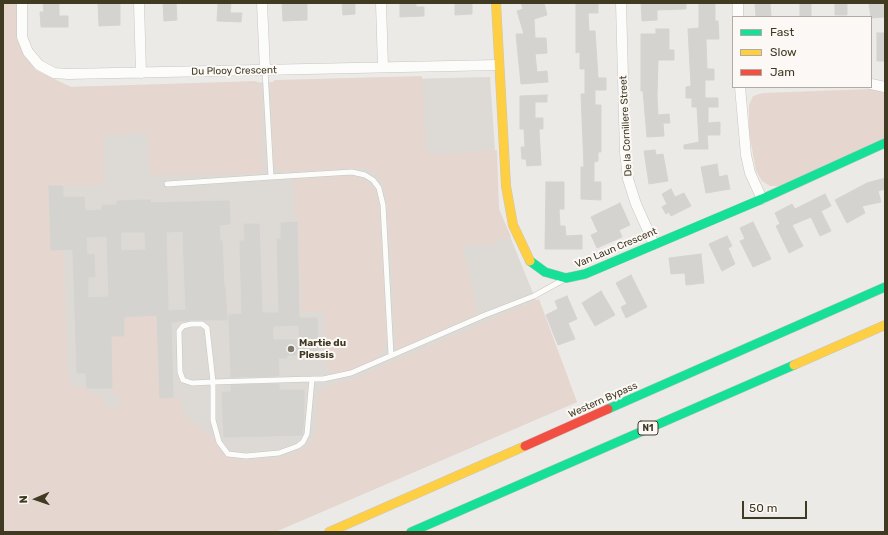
<!DOCTYPE html>
<html>
<head>
<meta charset="utf-8">
<style>
	body { margin:0 }
	#map { position:relative; width:888px; height:535px; overflow:hidden; background:#eceae7; font-family:Rubik,sans-serif }
	canvas { display:block }
	.frame { position:absolute; inset:0; border:4px solid #413a23; pointer-events:none }
	.legend { position:absolute; left:732px; top:16px; width:140px; height:72px; box-sizing:border-box; background:#fbf8f6; border:1px solid #b1aca2; margin:0; padding:5px 7px; list-style:none; font-size:12px; color:#413a23 }
	.legend li { display:flex; align-items:center; gap:8px; height:20px }
	.legend b { width:20px; border:1px solid #b1aca2 }
	.north { position:absolute; left:16px; top:479px; width:40px; height:40px; -webkit-text-stroke:3px #fbf8f6; paint-order:stroke; rotate:268deg; font-size:11px; font-weight:700; line-height:16px; text-align:center; color:#413a23 }
	.north::after { content:''; display:block; margin:auto; width:14px; height:18px; background:#413a23; clip-path:polygon(50% 0,100% 100%,50% 72%,0 100%) }
	.scale { position:absolute; left:742px; top:501px; width:65px; height:18px; box-sizing:border-box; border:2px solid #413a23; border-top:0; padding-left:5px; font-size:12px; line-height:14px; white-space:nowrap; color:#413a23; -webkit-text-stroke:3px #fbf8f6; paint-order:stroke }
</style>
</head>
<body>
<div id="map">
<canvas width="888" height="535"></canvas>
<div class="frame"></div>
<ul class="legend">
<li><b style="height:5px;background:#16e098"></b>Fast</li>
<li><b style="height:5px;background:#ffcf43"></b>Slow</li>
<li><b style="height:5px;background:#f24e42"></b>Jam</li>
</ul>
<div class="north">N</div>
<div class="scale">50 m</div>
</div>
<script>
const ctx = document.querySelector('canvas').getContext('2d');
ctx.lineJoin = 'round';
function fill(path, color) {
  ctx.fillStyle = color;
  ctx.fill(path, 'evenodd');
}
function poly(rows) {
  const path = new Path2D();
  for (const r of rows) {
    path.moveTo(r[0], r[1]);
    for (let i = 2; i < r.length; i += 2) path.lineTo(r[i], r[i + 1]);
  }
  return path;
}
function stroke(path, color, width, dash) {
  ctx.strokeStyle = color;
  ctx.lineWidth = width;
  ctx.lineCap = dash ? 'butt' : 'round';
  ctx.setLineDash(dash || []);
  ctx.stroke(path);
}
function drawText(font, color, halo, rows, align = 'center') {
  ctx.font = font + ' Rubik,sans-serif';
  ctx.lineWidth = 4;
  ctx.setLineDash([]);
  ctx.textBaseline = 'middle';
  ctx.strokeStyle = halo;
  ctx.fillStyle = color;
  for (const [text, x, y, turn = 0] of rows) {
    ctx.save();
    ctx.translate(x, y);
    ctx.rotate((+turn || 0) * Math.PI / 180);
    ctx.textAlign = isNaN(turn) ? turn : align;
    if (halo) ctx.strokeText(text, 0, 0);
    ctx.fillText(text, 0, 0);
    ctx.restore();
  }
}
fill(poly([
	[490,77,499,209,577,402,275,532,31,532,22,88]
]), '#dddad5');
fill(poly([
	[3,3,20,3,27,57,36,70,71,87,256,81,261,85,263,168,261,173,255,174,150,175,147,133,104,135,105,185,48,185,51,251,64,251,68,375,72,387,84,387,85,390,92,389,92,395,104,395,105,407,119,406,118,394,112,394,111,336,124,336,123,317,157,315,160,397,181,398,183,413,218,442,222,452,231,458,243,461,273,459,295,453,309,445,315,432,317,419,317,397,322,389,334,383,348,381,539,299,577,402,275,532,3,532],
	[422,76,426,149,433,155,497,150,499,209,511,237,491,244,463,246,478,314,396,351,391,250,384,184,373,172,363,168,284,172,278,169,274,163,270,84,275,80],
	[871,89,885,92,885,141,782,186,770,186,762,181,756,171,749,132,749,105,753,96,763,93],
	[352,176,364,179,376,190,379,207,387,338,384,351,377,358,346,372,334,374,328,370,325,361,324,312,302,312,298,218,295,217,294,179]
]), '#e5d7d0');
const building = poly([
	[43,3,59,3,59,16,68,16,68,27,41,27,40,12,44,12,43,3],
	[98,3,120,3,120,25,99,26,98,3],
	[163,3,176,3,177,20,164,21,163,3],
	[218,3,231,3,230,13,242,13,241,22,217,21,218,3],
	[282,3,307,3,307,20,283,21,282,3],
	[342,3,355,3,355,14,343,15,342,3],
	[400,3,416,3,416,7,424,7,424,16,400,17,400,3],
	[455,3,472,3,472,14,455,15,455,3],
	[521,3,544,3,547,15,534,19,535,38,546,38,547,53,535,54,537,72,547,71,548,82,521,84,516,34,524,34,517,11,523,9,521,3],
	[576,3,598,3,598,13,588,13,589,31,595,31,598,78,606,78,606,90,595,90,595,105,601,105,601,152,598,152,598,161,594,162,594,182,601,182,601,200,581,199,581,167,584,167,581,94,585,94,585,69,580,69,580,52,576,53,576,3],
	[641,3,686,3,686,9,657,10,657,20,642,21,641,3],
	[699,3,715,3,715,21,718,21,719,39,706,39,707,69,714,69,714,80,705,80,705,98,718,98,718,107,708,107,708,123,720,122,720,135,707,135,708,149,684,149,684,145,699,142,697,107,692,107,692,98,686,98,686,87,691,86,688,29,699,28,699,3],
	[755,3,770,3,771,16,756,16,755,3],
	[800,3,811,3,811,17,800,17,800,3],
	[835,3,847,3,847,15,835,15,835,3],
	[869,3,885,3,885,17,871,18,869,3],
	[656,29,669,29,669,50,674,50,674,60,658,60,657,96,658,115,669,114,670,123,663,123,664,136,647,137,643,91,641,91,641,34,656,34,656,29],
	[877,33,885,33,885,61,877,61,877,33],
	[547,95,547,102,535,102,535,118,543,118,543,129,539,129,541,165,527,166,526,159,522,159,521,147,525,147,524,129,520,129,520,96,547,95],
	[655,150,656,155,663,154,668,181,649,184,644,151,655,150],
	[717,164,719,177,727,175,730,189,706,193,701,167,717,164],
	[885,178,885,189,878,191,881,202,862,206,865,213,847,223,835,200,867,183,885,178],
	[546,182,564,182,564,209,559,209,560,226,565,226,566,236,582,235,582,249,545,249,546,182],
	[49,186,63,186,63,197,84,197,85,211,102,210,102,205,117,205,117,201,150,200,151,203,229,201,230,224,219,225,220,241,222,241,224,286,225,286,227,320,191,320,171,322,173,397,160,398,157,315,124,317,124,336,111,336,112,388,87,388,86,373,77,373,73,249,51,250,49,186],
	[183,231,186,310,168,311,166,232,183,231],
	[121,232,145,232,146,250,121,251,121,232],
	[107,236,109,297,88,298,88,277,95,277,94,254,87,255,86,237,107,236],
	[671,189,675,197,684,193,691,206,671,216,669,212,666,214,662,207,667,204,662,194,671,189],
	[825,194,831,206,821,211,831,231,820,236,811,217,792,225,803,246,789,253,776,226,780,224,775,213,792,204,795,209,825,194],
	[620,203,630,225,619,230,622,237,597,248,591,235,598,232,591,217,620,203],
	[297,222,299,318,317,318,318,354,287,355,287,358,278,358,279,376,231,377,229,315,242,314,240,241,245,241,244,224,259,224,262,313,279,313,277,239,281,239,281,223,297,222],
	[299,325,299,340,273,340,273,326,299,325],
	[753,222,771,259,753,267,740,241,745,239,740,228,753,222],
	[727,236,732,246,728,248,735,264,722,271,709,244,727,236],
	[701,254,704,283,686,285,685,273,671,274,669,258,701,254],
	[631,275,647,307,626,318,621,307,627,304,616,283,631,275],
	[601,291,615,315,595,326,582,303,601,291],
	[567,296,577,319,568,323,575,339,558,345,546,315,558,309,555,301,567,296],
	[279,384,279,390,304,390,304,418,302,435,224,437,222,392,231,392,231,385,279,384]
]);
fill(building, '#d5d3cf');
stroke(building, '#d5d3d0', 1);
const lane = poly([
	[271,177,352,172,365,175,373,180,379,188,383,205,391,355],
	[167,184,271,177,265,70],
	[312,379,307,434,303,442,298,446,279,453,246,456,228,454,219,442,213,420,213,382,207,328,202,324,191,324,183,326,179,331,180,372,183,380,192,383,213,382,312,379,323,379,351,373,485,315,534,296,563,280]
]);
const street = poly([
	[22,3,22,37,28,52,39,65,54,73,68,74,498,65],
	[139,3,141,73],
	[262,3,265,70],
	[381,3,383,67],
	[621,3,625,152,628,179,636,204,654,244],
	[738,3,738,17],
	[871,84,885,87],
	[740,87,746,155,750,173,762,199]
]);
const fast = poly([
	[530,261,545,272,566,278,585,274,762,199,885,143],
	[608,409,885,287],
	[411,532,794,365]
]);
const slow = poly([
	[496,3,506,186,513,225,530,261],
	[794,365,885,325],
	[329,532,525,446]
]);
const jam = poly([
	[525,446,608,409]
]);
stroke(lane, '#c8c6c3', 6);
stroke(street, '#c8c6c3', 11);
stroke(fast, '#c8c6c1', 10);
stroke(slow, '#c8c6c1', 10);
stroke(jam, '#c8c6c1', 10);
stroke(lane, '#fcfcfb', 5);
stroke(street, '#fcfcfb', 10);
stroke(fast, '#16e098', 9);
stroke(slow, '#ffcf43', 9);
stroke(jam, '#f24e42', 9);
for (const [x, y, r, color] of [
	[291,349,4,"#7d7868"]
]) {
  const dot = new Path2D();
  dot.arc(x, y, r, 0, 2 * Math.PI);
  ctx.fillStyle = color;
  ctx.fill(dot);
  stroke(dot, '#fbf8f6', 1.5);
}
for (const [x, y, w] of [
	[648,428,20]
]) {
  const box = new Path2D();
  box.roundRect(x - w / 2, y - 7, w, 14, 3);
  ctx.fillStyle = '#fbf8f6';
  ctx.fill(box);
  stroke(box, '#413a23', 1);
}
drawText('bold 9px', '#413a23', null, [
	["N1",648,428]
]);
drawText('10px', '#413a23', '#fbf8f6', [
	["Du Plooy Crescent",234,71,-1],
	["De la Cornillere Street",626,126,-93],
	["Van Laun Crescent",616,248,-23],
	["Western Bypass",603,400,-24]
]);
drawText('bold 10px', '#413a23', '#fbf8f6', [
	["Martie du",299,343],
	["Plessis",299,355]
], 'left');
</script>
</body>
</html>
